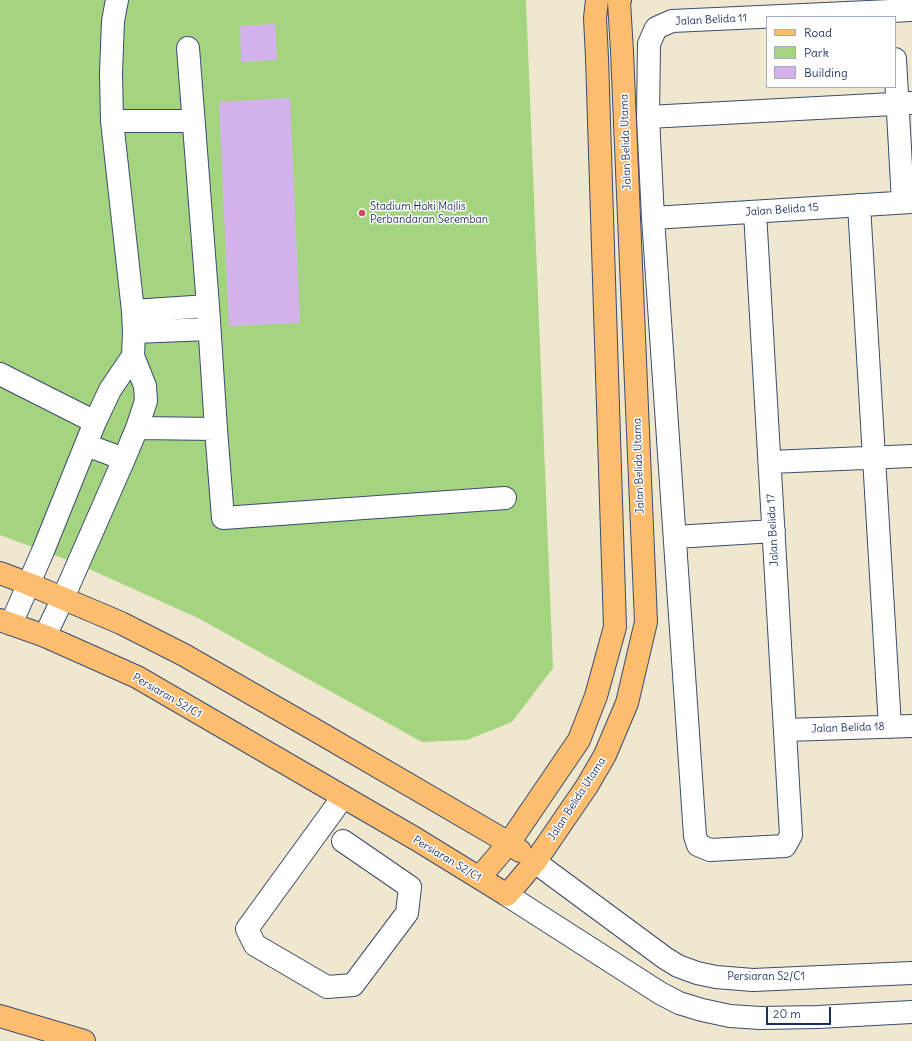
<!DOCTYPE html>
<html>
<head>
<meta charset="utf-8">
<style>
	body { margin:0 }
	#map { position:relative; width:912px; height:1041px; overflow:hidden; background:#efe8ce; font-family:Delius,sans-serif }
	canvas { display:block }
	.legend { position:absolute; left:766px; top:16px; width:130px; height:72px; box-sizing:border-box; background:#fff; border:1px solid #a4acbf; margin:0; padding:5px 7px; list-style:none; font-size:12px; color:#1b2f5e }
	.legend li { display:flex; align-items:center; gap:8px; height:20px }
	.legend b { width:20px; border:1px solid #a4acbf }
	.scale { position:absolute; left:766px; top:1007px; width:65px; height:18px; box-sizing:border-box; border:2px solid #1b2f5e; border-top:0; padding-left:5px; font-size:12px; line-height:14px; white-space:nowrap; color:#1b2f5e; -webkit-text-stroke:3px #fff; paint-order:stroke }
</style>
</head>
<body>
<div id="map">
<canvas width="912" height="1041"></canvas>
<ul class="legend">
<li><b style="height:5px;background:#fcbd6f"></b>Road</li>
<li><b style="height:11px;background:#a5d481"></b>Park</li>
<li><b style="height:11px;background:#d3b2ec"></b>Building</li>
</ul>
<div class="scale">20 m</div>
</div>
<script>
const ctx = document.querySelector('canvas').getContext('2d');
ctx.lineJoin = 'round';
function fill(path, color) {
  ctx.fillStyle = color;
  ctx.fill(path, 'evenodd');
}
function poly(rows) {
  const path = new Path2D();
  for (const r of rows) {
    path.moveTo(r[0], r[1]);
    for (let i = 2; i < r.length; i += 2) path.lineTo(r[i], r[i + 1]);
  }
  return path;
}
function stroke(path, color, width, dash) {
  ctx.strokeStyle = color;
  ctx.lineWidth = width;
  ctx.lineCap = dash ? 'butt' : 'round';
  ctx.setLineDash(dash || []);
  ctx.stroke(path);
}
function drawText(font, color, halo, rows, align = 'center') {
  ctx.font = font + ' Delius,sans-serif';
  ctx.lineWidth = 3;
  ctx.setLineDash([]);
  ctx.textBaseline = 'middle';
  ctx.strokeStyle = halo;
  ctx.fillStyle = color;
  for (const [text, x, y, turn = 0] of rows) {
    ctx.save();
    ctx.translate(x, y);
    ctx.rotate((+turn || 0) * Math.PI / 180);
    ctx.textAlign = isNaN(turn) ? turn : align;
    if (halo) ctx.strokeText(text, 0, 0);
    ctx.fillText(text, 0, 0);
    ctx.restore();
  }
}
fill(poly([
	[0,0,526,0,553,668,512,722,467,740,422,742,198,618,78,564,0,535]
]), '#a5d481');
fill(poly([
	[275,24,277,60,241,62,240,26],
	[290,98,300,323,229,326,219,102]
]), '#d3b2ec');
const minor = poly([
	[895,59,903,202],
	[648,117,912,103],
	[112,121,193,121],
	[859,205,890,727],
	[755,212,791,835,785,846,710,850,698,845,695,836,653,218,648,117,649,44,656,28,672,21,912,10],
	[653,218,912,202],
	[133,311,208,306],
	[134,332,209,329],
	[0,374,95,422],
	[137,428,216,429,208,306,188,48],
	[216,429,223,518,505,498],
	[86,445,124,459],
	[770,462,912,456],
	[675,537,774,531],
	[11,624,43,551,95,422,110,390,133,356],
	[45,636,63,598,124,459,137,428,146,401,145,386,133,356,134,332,133,311,112,121,111,73,113,21,117,0],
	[785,730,912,726],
	[343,841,410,887,407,913,353,985,327,987,255,945,247,929,343,797],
	[535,862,665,958,678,966,697,973,716,977,753,980,912,973],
	[507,895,660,993,679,1003,702,1010,730,1016,760,1018,818,1017,912,1012]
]);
const major = poly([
	[0,573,29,584,121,623,184,655,315,730,509,843,520,851],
	[0,620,45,636,137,677,416,839,507,895,535,862,587,786,605,755,627,703,646,622,622,51,619,2,620,0],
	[479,878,509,843,579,740,596,696,615,627,597,58,595,18,597,0],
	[0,1016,84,1041]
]);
stroke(minor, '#3b4b6f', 24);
stroke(major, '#3b4b6f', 24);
stroke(minor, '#fff', 22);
stroke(major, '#fcbd6f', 22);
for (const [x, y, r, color] of [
	[362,213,4,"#d1495b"]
]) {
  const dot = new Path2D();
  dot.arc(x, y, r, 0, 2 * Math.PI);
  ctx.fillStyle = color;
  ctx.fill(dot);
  stroke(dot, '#fff', 1.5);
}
drawText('11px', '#1b2f5e', '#fff', [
	["Jalan Belida 11",711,20,-3],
	["Jalan Belida Utama",626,142,-92],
	["Jalan Belida 15",782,210,-4],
	["Jalan Belida Utama",639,466,-92],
	["Jalan Belida 17",773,530,-93],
	["Persiaran S2/C1",167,696,30],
	["Jalan Belida 18",848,728,-2],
	["Jalan Belida Utama",577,799,-57],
	["Persiaran S2/C1",447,859,31],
	["Persiaran S2/C1",766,977]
]);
drawText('11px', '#1b2f5e', '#fff', [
	["Stadium Hoki Majlis",370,207],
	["Perbandaran Seremban",370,220]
], 'left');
</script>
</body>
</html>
